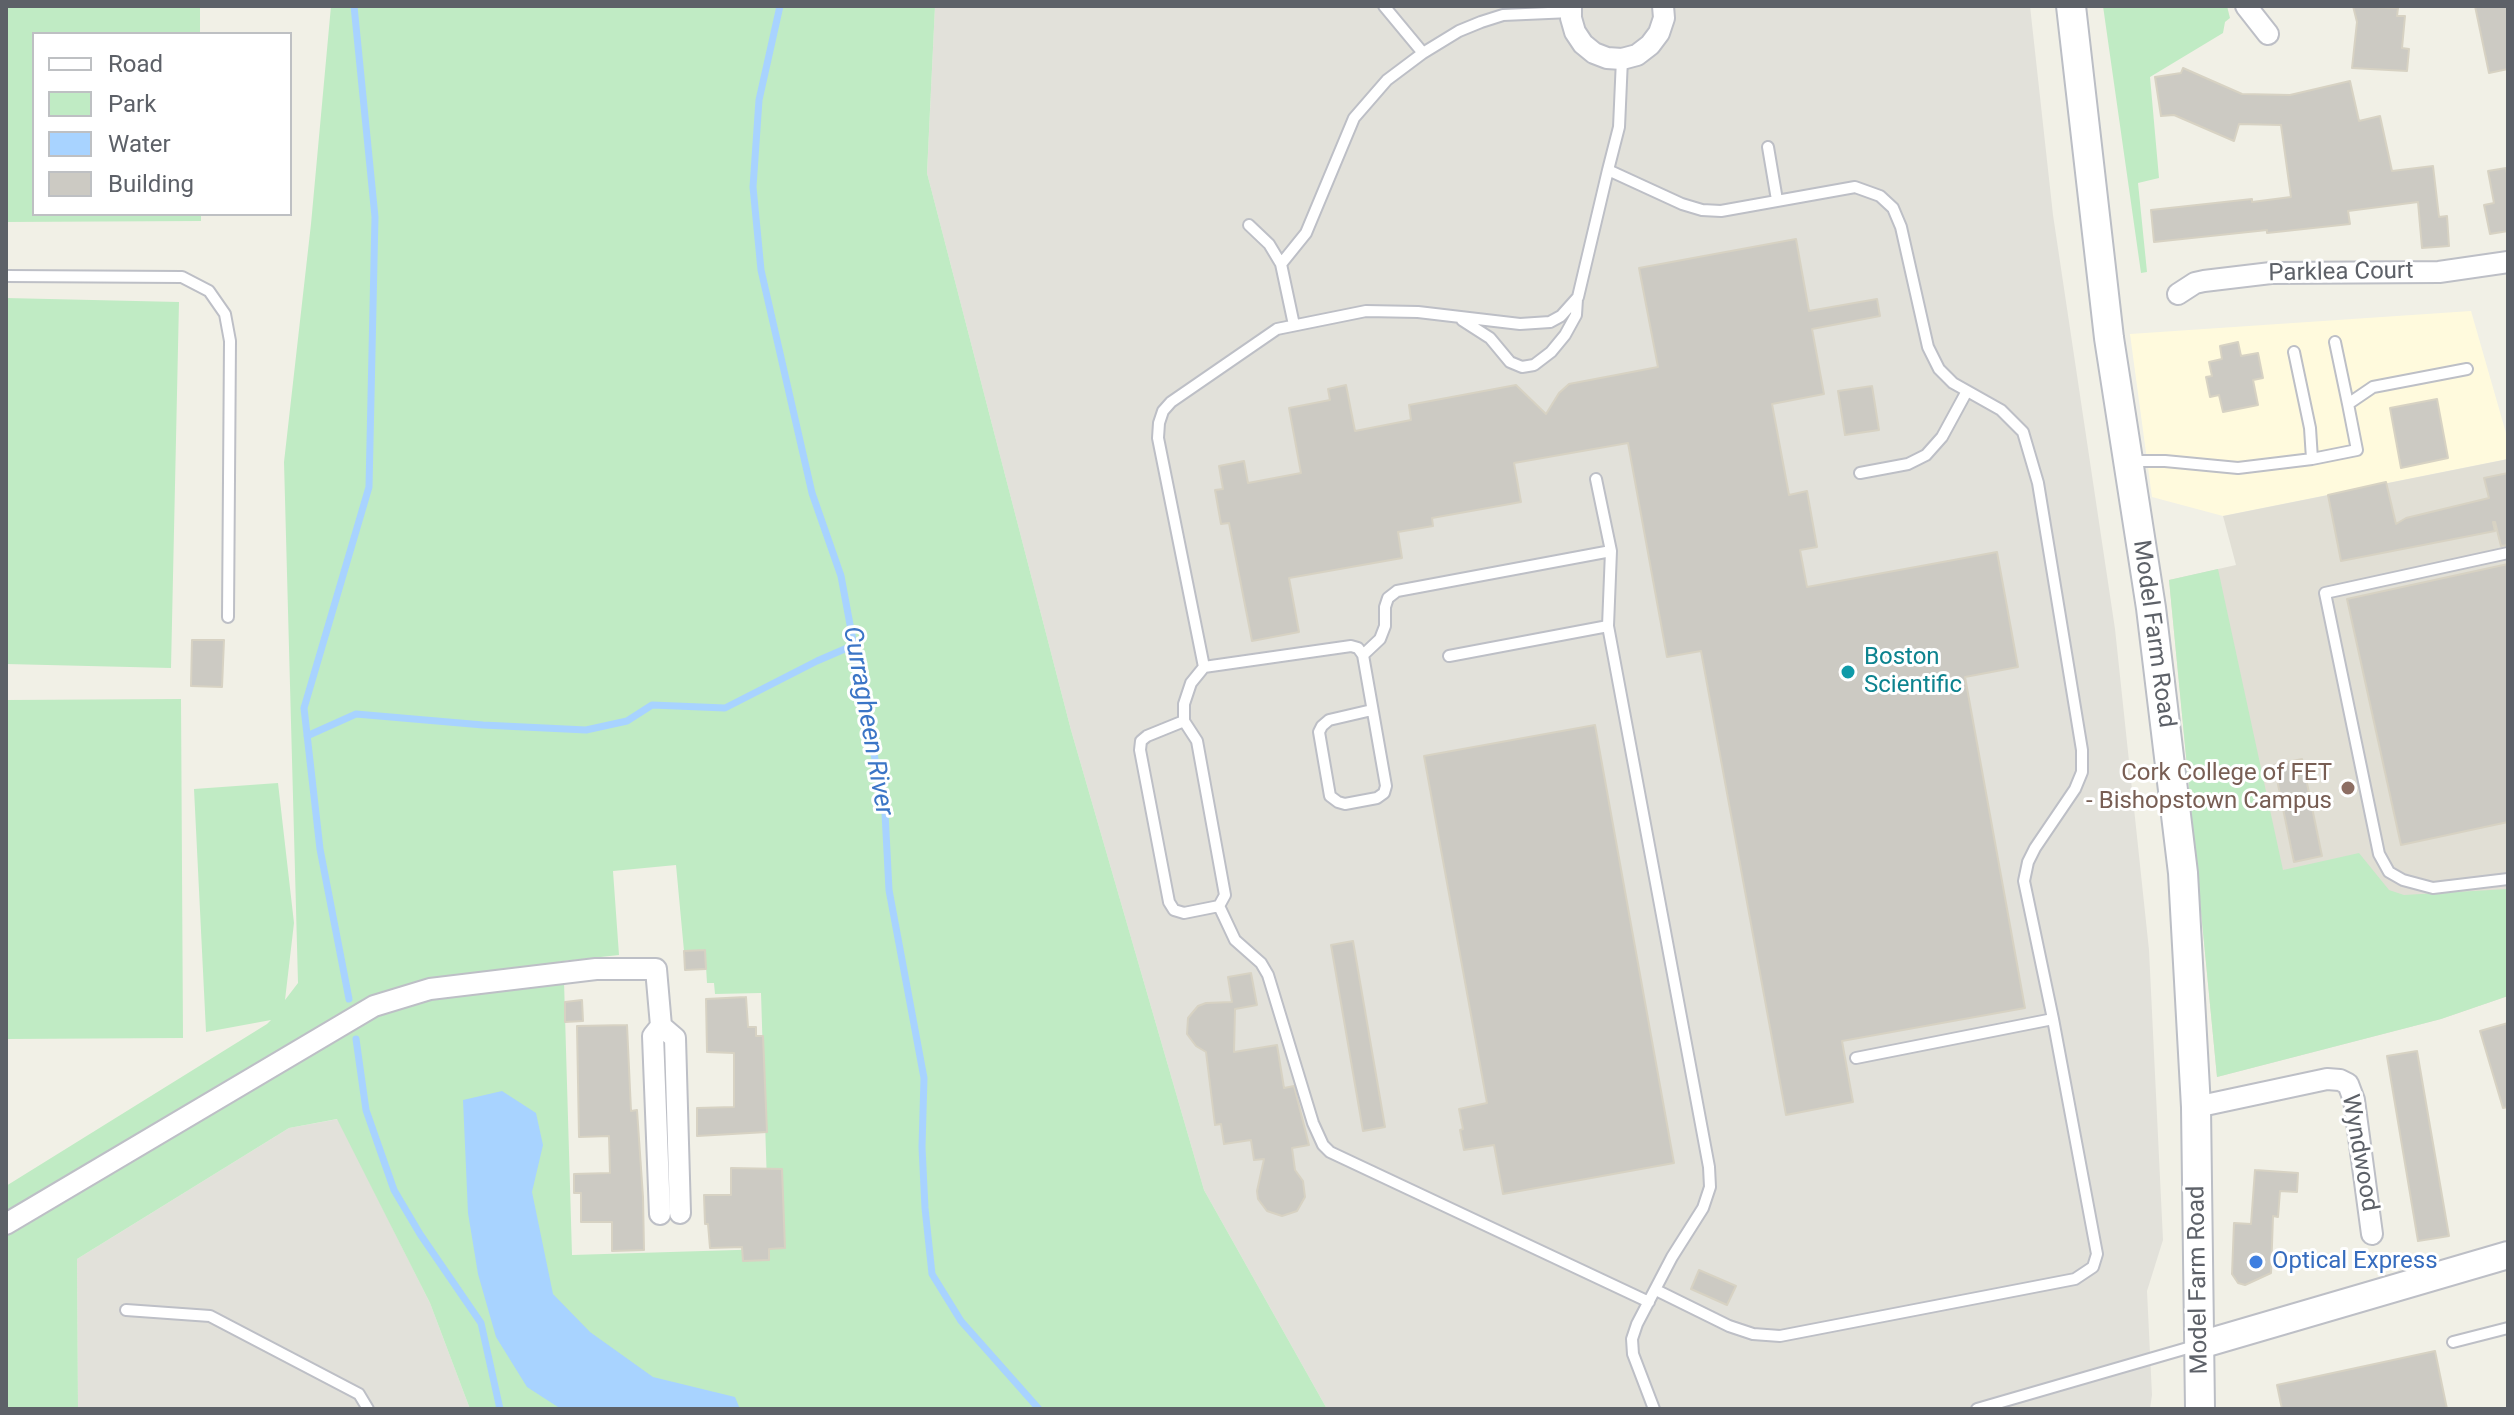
<!DOCTYPE html>
<html>
<head>
<meta charset="utf-8">
<style>
	body { margin:0 }
	#map { position:relative; width:2514px; height:1415px; overflow:hidden; background:#f1f0e6; font-family:Roboto,sans-serif }
	canvas { display:block }
	.frame { position:absolute; inset:0; border:8px solid #5d6168; pointer-events:none }
	.legend { position:absolute; left:32px; top:32px; width:260px; height:184px; box-sizing:border-box; background:#fff; border:2px solid #bec0c3; margin:0; padding:10px 14px; list-style:none; font-size:24px; color:#5d6168 }
	.legend li { display:flex; align-items:center; gap:16px; height:40px }
	.legend b { width:40px; border:2px solid #bec0c3 }
</style>
</head>
<body>
<div id="map">
<canvas width="2514" height="1415"></canvas>
<div class="frame"></div>
<ul class="legend">
<li><b style="height:10px;background:#fff"></b>Road</li>
<li><b style="height:22px;background:#c0ebc4"></b>Park</li>
<li><b style="height:22px;background:#a8d3ff"></b>Water</li>
<li><b style="height:22px;background:#cccac3"></b>Building</li>
</ul>
</div>
<script>
const ctx = document.querySelector('canvas').getContext('2d');
ctx.lineJoin = 'round';
function fill(path, color) {
  ctx.fillStyle = color;
  ctx.fill(path, 'evenodd');
}
function poly(rows) {
  const path = new Path2D();
  for (const r of rows) {
    path.moveTo(r[0], r[1]);
    for (let i = 2; i < r.length; i += 2) path.lineTo(r[i], r[i + 1]);
  }
  return path;
}
function stroke(path, color, width, dash) {
  ctx.strokeStyle = color;
  ctx.lineWidth = width;
  ctx.lineCap = dash ? 'butt' : 'round';
  ctx.setLineDash(dash || []);
  ctx.stroke(path);
}
function drawText(font, color, halo, rows, align = 'center') {
  ctx.font = font + ' Roboto,sans-serif';
  ctx.lineWidth = 6;
  ctx.setLineDash([]);
  ctx.textBaseline = 'middle';
  ctx.strokeStyle = halo;
  ctx.fillStyle = color;
  for (const [text, x, y, turn = 0] of rows) {
    ctx.save();
    ctx.translate(x, y);
    ctx.rotate((+turn || 0) * Math.PI / 180);
    ctx.textAlign = isNaN(turn) ? turn : align;
    if (halo) ctx.strokeText(text, 0, 0);
    ctx.fillText(text, 0, 0);
    ctx.restore();
  }
}
fill(poly([
	[2471,311,2508,440,2508,459,2223,516,2152,497,2130,334]
]), '#fffadd');
fill(poly([
	[935,6,2030,6,2053,215,2115,629,2149,950,2163,1240,2147,1291,2152,1395,2150,1409,1327,1409,1204,1190,1071,730,927,173],
	[338,1119,430,1303,470,1409,78,1409,77,1259,289,1128]
]), '#e2e1da');
fill(poly([
	[2508,459,2508,996,2441,1019,2217,1077,2169,580,2236,565,2223,516]
]), '#e1dfd5');
fill(poly([
	[6,6,200,6,200,34,34,34,34,214,201,214,201,221,6,222],
	[331,6,935,6,927,173,1071,730,1204,1190,1327,1409,470,1409,430,1303,337,1119,289,1128,77,1259,78,1409,6,1409,6,1232,377,1016,437,998,564,981,572,1255,769,1249,761,993,715,994,714,983,707,983,705,950,684,951,676,865,613,871,619,955,564,961,421,985,6,1215,6,1186,267,1024,271,1020,206,1032,194,789,278,783,294,923,285,1000,298,983,284,462,311,224],
	[2103,6,2227,6,2230,18,2225,22,2223,33,2150,77,2159,178,2138,183,2147,272,2141,273],
	[6,298,179,302,171,668,6,664],
	[2218,569,2283,870,2359,853,2389,890,2404,895,2508,889,2508,996,2441,1019,2217,1077,2169,580],
	[181,699,183,1038,6,1039,6,700]
]), '#c0ebc4');
fill(poly([
	[502,1091,536,1113,543,1145,532,1192,553,1294,590,1332,653,1377,735,1397,740,1409,561,1409,527,1387,496,1337,478,1274,468,1213,463,1100]
]), '#a8d3ff');
stroke(poly([
	[780,6,759,100,753,187,761,270,812,493,841,576,885,813,889,890,924,1078,922,1147,925,1208,932,1274,961,1321,1039,1409],
	[307,736,356,714,483,725,586,730,627,721,652,705,725,708,817,661,854,645],
	[349,999,320,849,304,708,369,487,375,217,354,6],
	[356,1039,366,1110,394,1190,420,1234,481,1323,500,1409]
]), '#a8d3ff', 7);
const building = poly([
	[2353,6,2398,8,2397,16,2405,16,2402,48,2409,49,2407,71,2352,68,2357,22,2353,6],
	[2475,6,2508,6,2508,69,2489,73,2475,6],
	[2183,68,2242,94,2290,95,2350,81,2359,121,2380,116,2392,171,2433,166,2439,217,2447,216,2449,246,2422,248,2418,202,2348,211,2350,224,2267,233,2267,230,2154,242,2151,210,2252,199,2252,202,2291,197,2281,125,2239,124,2234,141,2174,115,2161,116,2155,77,2181,73,2183,68],
	[2506,168,2508,179,2508,231,2490,234,2484,205,2494,203,2488,171,2506,168],
	[1796,239,1809,311,1877,299,1880,316,1812,329,1824,394,1772,404,1789,495,1807,491,1817,547,1800,550,1807,587,1997,552,2018,667,1965,677,2025,1008,1842,1041,1853,1102,1786,1115,1701,651,1667,657,1628,443,1514,463,1521,502,1432,518,1433,526,1398,532,1402,558,1289,578,1299,632,1252,641,1229,523,1221,524,1215,490,1223,489,1219,466,1244,461,1248,483,1301,473,1289,408,1330,400,1328,389,1346,385,1355,431,1411,420,1409,405,1516,385,1546,414,1559,393,1569,384,1658,367,1639,268,1796,239],
	[2238,342,2241,356,2258,353,2263,378,2253,380,2258,405,2223,412,2219,395,2210,397,2206,377,2212,376,2209,362,2222,359,2220,346,2238,342],
	[1872,386,1879,430,1845,435,1838,391,1872,386],
	[2437,399,2448,458,2401,468,2390,408,2437,399],
	[2508,473,2508,545,2501,546,2495,522,2493,522,2495,531,2341,561,2328,495,2386,482,2396,524,2406,518,2489,498,2484,478,2508,473],
	[2508,564,2508,822,2401,845,2347,599,2508,564],
	[192,640,224,640,222,687,191,686,192,640],
	[1595,725,1674,1163,1503,1194,1494,1145,1464,1150,1460,1130,1463,1129,1459,1109,1487,1103,1424,756,1595,725],
	[2302,759,2322,856,2294,862,2274,765,2302,759],
	[1353,941,1385,1127,1363,1131,1331,945,1353,941],
	[705,950,706,969,685,970,684,951,705,950],
	[1251,973,1257,1005,1235,1009,1234,1052,1277,1045,1284,1088,1294,1086,1309,1145,1292,1148,1295,1170,1303,1181,1305,1197,1297,1211,1282,1216,1267,1211,1258,1199,1257,1191,1264,1159,1254,1160,1251,1140,1224,1144,1221,1124,1215,1125,1206,1052,1196,1046,1187,1034,1188,1018,1198,1006,1206,1003,1232,1002,1228,977,1251,973],
	[746,997,748,1027,756,1027,756,1036,763,1036,767,1132,697,1136,697,1108,734,1107,734,1053,707,1052,706,999,746,997],
	[582,1000,583,1021,565,1022,565,1002,582,1000],
	[2508,1023,2508,1107,2503,1108,2480,1031,2508,1023],
	[627,1025,631,1111,637,1110,643,1197,644,1250,612,1251,612,1222,581,1222,581,1193,574,1193,574,1174,610,1173,609,1136,579,1137,577,1026,627,1025],
	[2417,1051,2449,1236,2418,1241,2387,1056,2417,1051],
	[731,1168,782,1169,785,1248,769,1249,769,1260,743,1261,742,1247,710,1248,708,1224,705,1224,704,1195,731,1195,731,1168],
	[2255,1170,2298,1173,2297,1192,2280,1191,2278,1217,2273,1216,2271,1273,2245,1285,2238,1283,2232,1274,2234,1223,2251,1224,2255,1170],
	[1699,1270,1736,1286,1727,1305,1691,1289,1699,1270],
	[2435,1351,2447,1409,2282,1409,2277,1385,2435,1351]
]);
fill(building, '#cccac3');
stroke(building, '#d7d2c3', 2);
const service = poly([
	[1384,6,1423,53],
	[1622,59,1619,127,1608,170,1682,204,1702,210,1721,211,1855,187,1880,196,1893,208,1901,227,1928,347,1939,369,1953,383,2001,410,2023,432,2038,483,2082,750,2082,772,2075,789,2035,848,2028,862,2024,881,2053,1019,2097,1254,2093,1267,2075,1279,1780,1336,1753,1334,1729,1326,1656,1290],
	[1768,147,1777,200],
	[1249,225,1269,244,1281,264],
	[6,276,182,277,209,291,225,314,230,341,228,617],
	[1462,320,1490,338,1510,362,1522,367,1534,365,1551,352,1565,335,1576,315,1577,299],
	[1294,325,1281,264,1306,233,1354,118,1387,80,1423,53,1459,31,1481,22,1503,15,1571,12],
	[2335,342,2348,404],
	[2294,352,2310,428,2312,459],
	[2130,461,2165,461,2238,468,2312,459,2357,450,2348,404,2373,387,2467,369],
	[1860,473,1908,464,1926,455,1942,437,1967,391],
	[1596,479,1611,551,1608,626,1709,1167,1710,1187,1703,1208,1672,1257,1637,1324,1632,1339,1633,1354,1654,1409],
	[2508,553,2325,593,2379,854,2389,872,2403,880,2433,888,2508,879],
	[1449,656,1608,626],
	[1204,667,1351,646,1358,648,1363,655],
	[1372,710,1329,720,1322,726,1319,732,1330,796,1338,802,1345,804,1377,798,1384,793,1386,786,1363,655,1380,639,1385,626,1385,607,1388,598,1397,591,1611,551],
	[1184,721,1147,736,1141,741,1140,750,1169,902,1174,910,1184,913,1219,906,1225,895,1197,741,1184,721,1184,704,1191,683,1204,667,1158,438,1159,423,1163,411,1171,402,1277,329,1366,311,1418,312,1520,324,1550,322,1561,316,1578,297,1608,170],
	[1219,906,1235,940,1261,963,1268,975,1313,1123,1323,1145,1330,1152,1649,1302],
	[1856,1058,2053,1019],
	[126,1310,210,1316,359,1394,368,1409],
	[2453,1342,2508,1328],
	[1977,1409,2198,1345]
]);
const minor = poly([
	[1571,6,1571,18,1575,32,1583,44,1594,53,1607,58,1622,59,1637,55,1650,45,1659,33,1664,18,1663,6],
	[2246,6,2268,34],
	[2178,294,2195,283,2204,281,2271,273,2439,272,2508,262],
	[2196,1107,2327,1079,2340,1080,2348,1084,2354,1100,2372,1234],
	[660,1214,653,1036,661,1026],
	[6,1224,374,1006,430,989,596,969,656,969,661,1026,675,1038,680,1213]
]);
const tertiary = poly([
	[2200,1345,2508,1255]
]);
const secondary = poly([
	[2071,6,2109,338,2151,608,2183,873,2196,1107,2200,1409]
]);
stroke(service, '#bdbfc6', 14);
stroke(minor, '#bdbfc6', 24);
stroke(tertiary, '#bdbfc6', 30);
stroke(secondary, '#bbbec5', 32);
stroke(service, '#fff', 10);
stroke(minor, '#fff', 20);
stroke(tertiary, '#fff', 26);
stroke(secondary, '#fff', 28);
for (const [x, y, r, color] of [
	[1848,672,8,"#0f9aa8"],
	[2348,788,8,"#8d6e63"],
	[2256,1262,8,"#3f7fe0"]
]) {
  const dot = new Path2D();
  dot.arc(x, y, r, 0, 2 * Math.PI);
  ctx.fillStyle = color;
  ctx.fill(dot);
  stroke(dot, '#fff', 3);
}
drawText('24px', '#5d6168', '#fff', [
	["Parklea Court",2341,273,-1],
	["Model Farm Road",2153,634,82],
	["Wyndwood",2359,1153,80],
	["Model Farm Road",2199,1280,-91]
]);
drawText('24px', '#0d838f', '#fff', [
	["Boston",1864,658],
	["Scientific",1864,686]
], 'left');
drawText('24px', '#785e54', '#fff', [
	["Cork College of FET",2332,774],
	["- Bishopstown Campus",2332,802]
], 'right');
drawText('24px', '#366cbe', '#fff', [
	["Optical Express",2272,1262]
], 'left');
drawText('italic 26px', '#3b75c6', '#fff', [
	["Curragheen River",867,721,80]
]);
</script>
</body>
</html>
